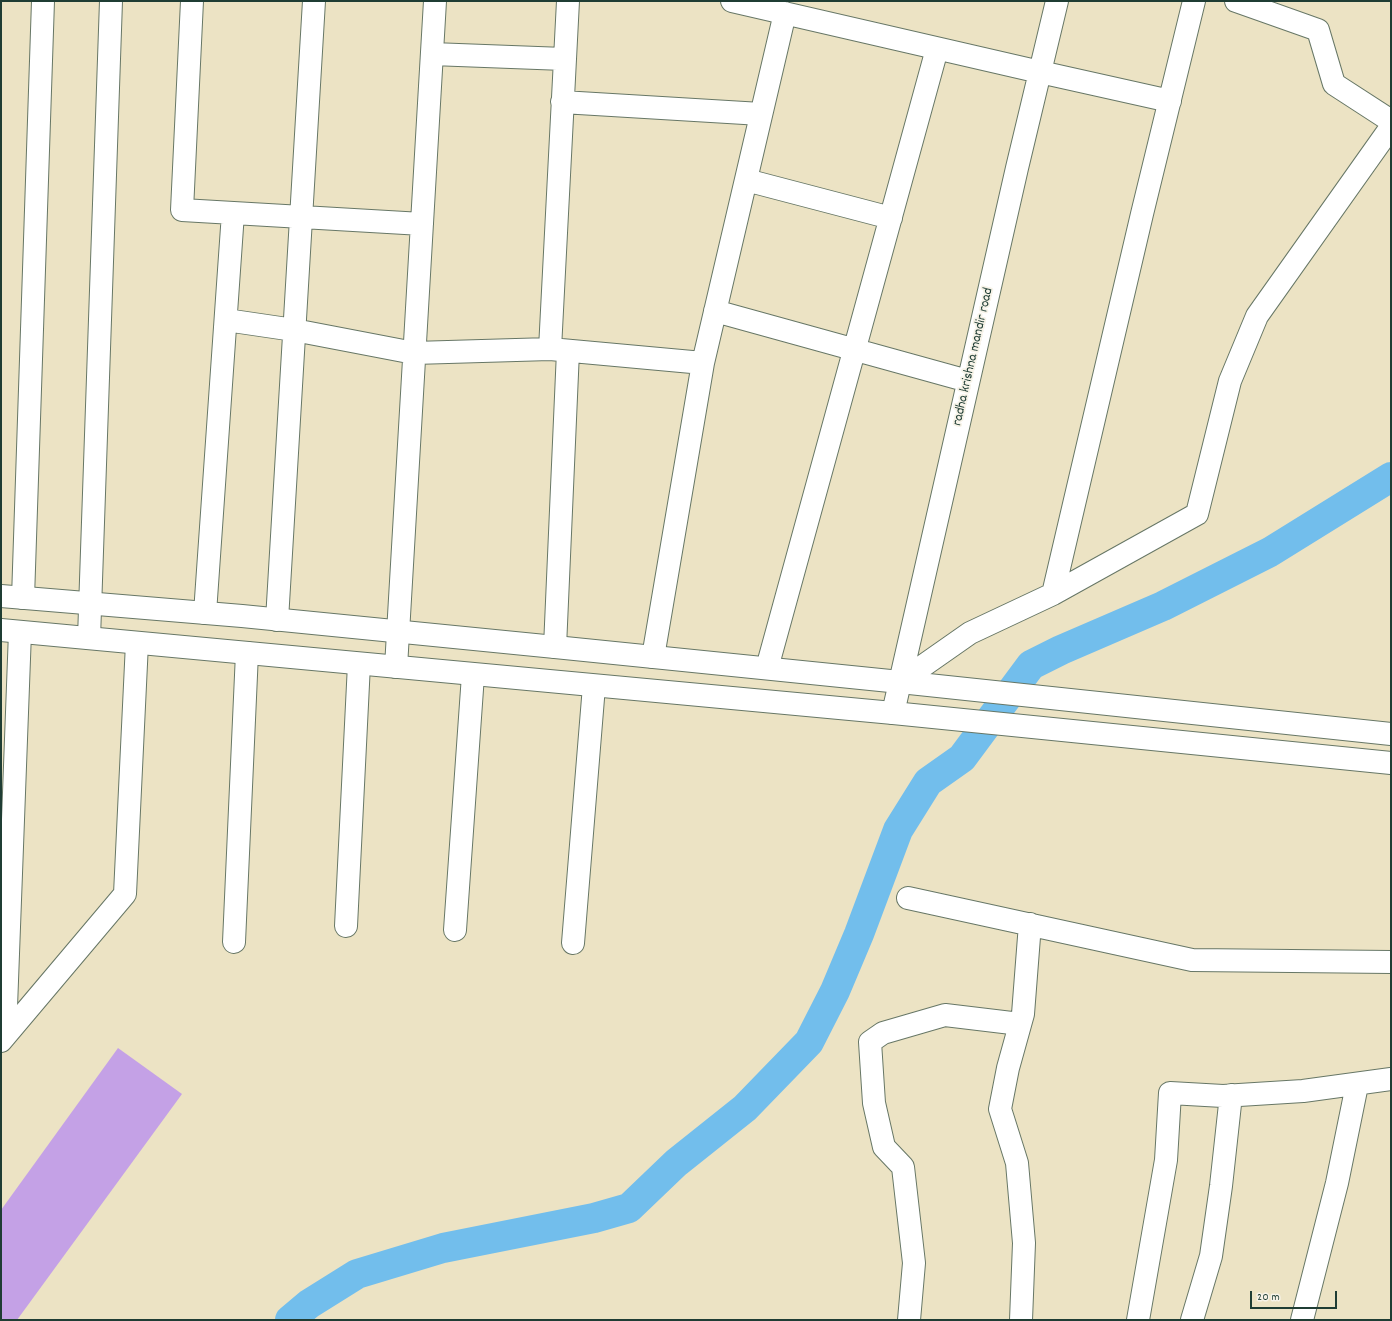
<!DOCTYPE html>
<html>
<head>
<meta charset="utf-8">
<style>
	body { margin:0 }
	#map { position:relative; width:1392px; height:1321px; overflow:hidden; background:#ece3c4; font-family:Dekko,sans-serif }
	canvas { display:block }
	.frame { position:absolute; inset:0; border:2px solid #1f3d34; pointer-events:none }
	.scale { position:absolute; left:1250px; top:1291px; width:87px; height:18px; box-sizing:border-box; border:2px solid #1f3d34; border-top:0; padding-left:5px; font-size:12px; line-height:14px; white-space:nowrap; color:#1f3d34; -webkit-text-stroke:3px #f7f3e8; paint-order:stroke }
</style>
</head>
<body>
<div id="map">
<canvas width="1392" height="1321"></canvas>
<div class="frame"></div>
<div class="scale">20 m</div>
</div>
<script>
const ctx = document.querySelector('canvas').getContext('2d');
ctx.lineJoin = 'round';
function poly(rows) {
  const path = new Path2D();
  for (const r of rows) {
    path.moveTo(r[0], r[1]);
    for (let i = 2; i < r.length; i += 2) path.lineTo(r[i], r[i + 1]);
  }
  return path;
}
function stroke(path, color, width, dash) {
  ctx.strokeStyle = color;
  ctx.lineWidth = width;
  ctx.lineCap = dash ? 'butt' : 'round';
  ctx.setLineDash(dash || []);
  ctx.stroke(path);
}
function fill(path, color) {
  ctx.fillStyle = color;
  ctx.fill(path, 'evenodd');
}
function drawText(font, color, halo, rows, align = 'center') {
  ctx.font = font + ' Dekko,sans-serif';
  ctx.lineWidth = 3.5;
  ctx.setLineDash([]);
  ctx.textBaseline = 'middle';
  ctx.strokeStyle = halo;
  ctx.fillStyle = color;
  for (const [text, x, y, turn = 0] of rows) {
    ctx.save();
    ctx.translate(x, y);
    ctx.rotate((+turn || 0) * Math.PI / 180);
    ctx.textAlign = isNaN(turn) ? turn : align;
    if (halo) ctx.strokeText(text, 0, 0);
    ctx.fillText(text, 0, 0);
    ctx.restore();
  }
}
stroke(poly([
	[290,1320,309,1304,357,1274,443,1248,594,1218,629,1208,676,1163,745,1108,809,1042,835,991,859,934,898,830,928,782,962,758,1031,665,1061,650,1163,606,1270,552,1391,477]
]), '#72beec', 30);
fill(poly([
	[118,1048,182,1094,17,1320,4,1320,1,1318,1,1210]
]), '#c4a1e6');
const minor = poly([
	[192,1,182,210,422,224],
	[732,1,1040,72,1170,101],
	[1236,1,1318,30,1334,84,1391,121],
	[432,54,564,59],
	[562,102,761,114],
	[746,180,891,218],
	[715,311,968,381],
	[226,320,294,330,414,353,550,349,703,363],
	[550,349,568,1],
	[1053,594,1142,214,1194,1],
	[23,598,43,1],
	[205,613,233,213],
	[277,620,314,1],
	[89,638,111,1],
	[555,647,568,351],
	[653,657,703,363,785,13],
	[396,667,435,1],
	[767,668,937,49],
	[900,682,970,633,1053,594,1197,514,1230,381,1257,316,1391,127],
	[893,713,1017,168,1057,1],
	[908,898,1192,960,1391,962],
	[346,926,359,664],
	[455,930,473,675],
	[234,942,247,653],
	[573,943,594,686],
	[5,1034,20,632],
	[1,1041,125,894,137,643],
	[909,1320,914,1263,903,1167,884,1147,874,1103,870,1042,883,1033,945,1015,1020,1024],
	[1021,1320,1024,1243,1017,1163,1000,1109,1008,1068,1023,1014,1030,924],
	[1138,1320,1166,1160,1170,1093,1223,1096,1303,1091,1391,1079],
	[1192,1320,1211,1256,1221,1186,1231,1095],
	[1302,1320,1337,1183,1357,1085]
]);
const tertiary = poly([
	[1,596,242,616,555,647,900,682,1391,734],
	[1,630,893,713,1391,763]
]);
stroke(minor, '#677766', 24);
stroke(tertiary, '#677766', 24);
stroke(minor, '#fff', 22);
stroke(tertiary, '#fff', 22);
drawText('14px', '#1f3d34', '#f7f3e8', [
	["radha krishna mandir road",974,357,-77]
]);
</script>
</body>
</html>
